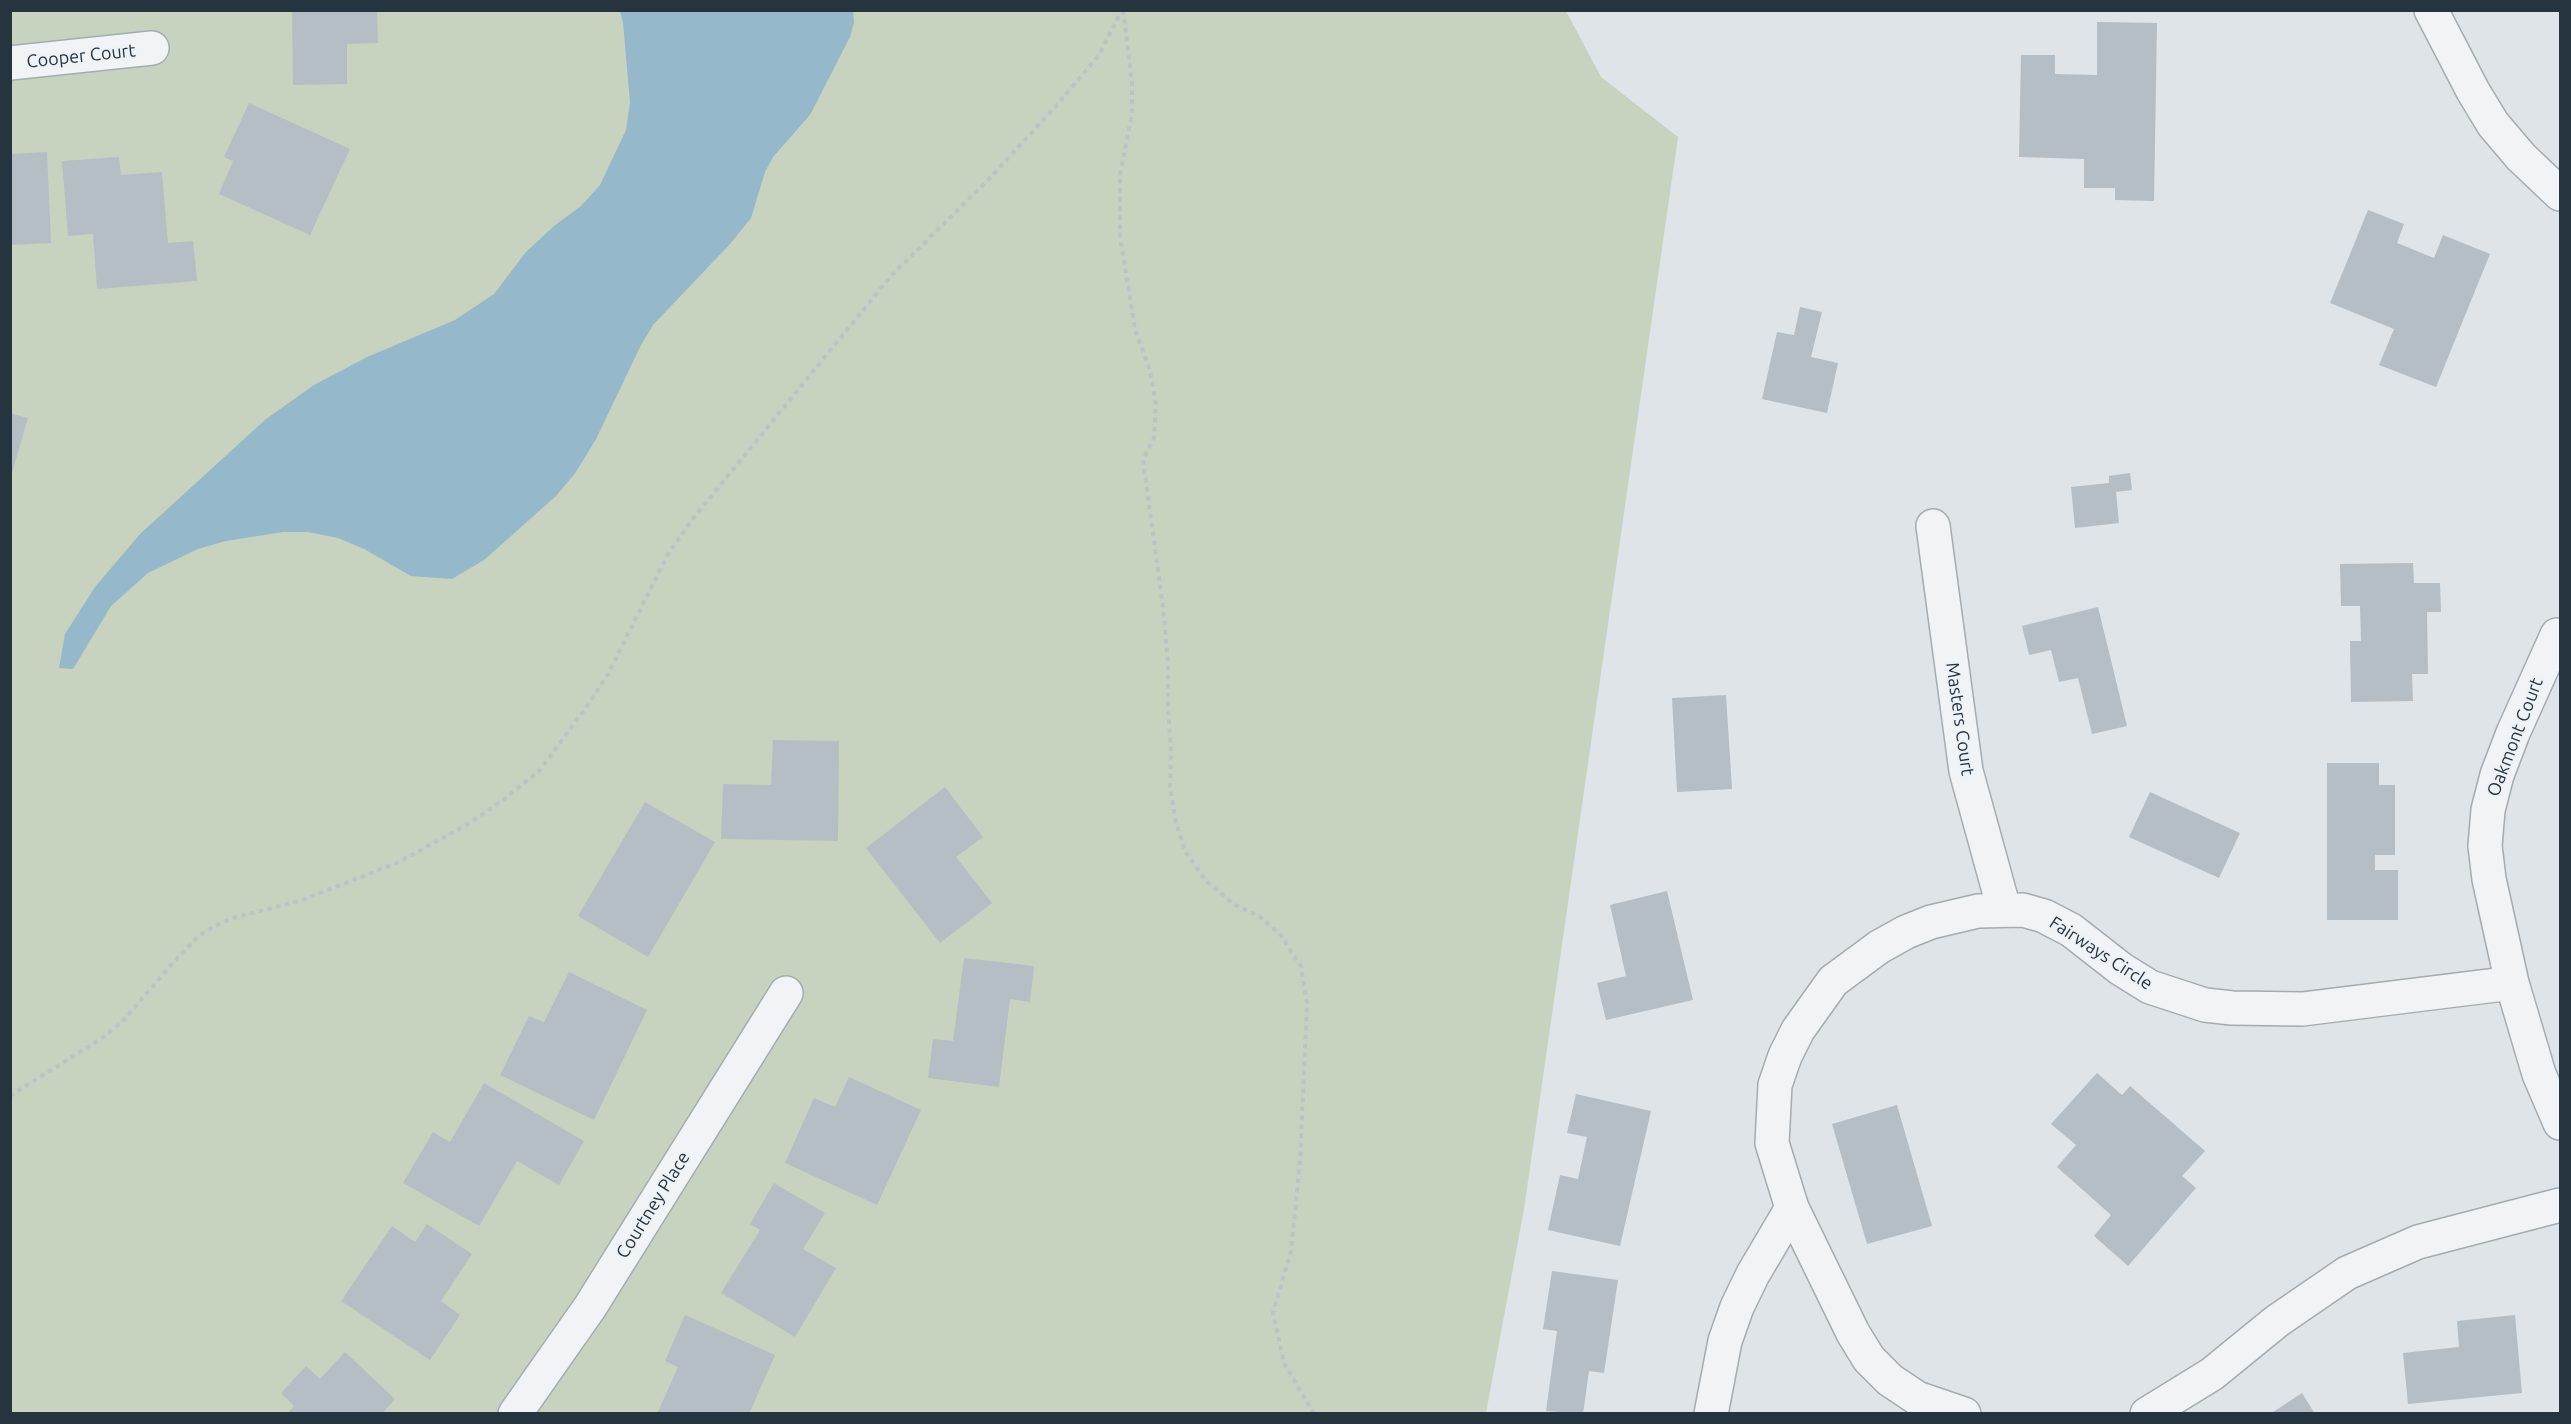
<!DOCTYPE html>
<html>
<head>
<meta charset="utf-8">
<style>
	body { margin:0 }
	#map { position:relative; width:2571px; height:1424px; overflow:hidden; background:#dee4e8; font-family:Ubuntu,sans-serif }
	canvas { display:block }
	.frame { position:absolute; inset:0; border:12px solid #263440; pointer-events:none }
</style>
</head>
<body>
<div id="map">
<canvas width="2571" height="1424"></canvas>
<div class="frame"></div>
</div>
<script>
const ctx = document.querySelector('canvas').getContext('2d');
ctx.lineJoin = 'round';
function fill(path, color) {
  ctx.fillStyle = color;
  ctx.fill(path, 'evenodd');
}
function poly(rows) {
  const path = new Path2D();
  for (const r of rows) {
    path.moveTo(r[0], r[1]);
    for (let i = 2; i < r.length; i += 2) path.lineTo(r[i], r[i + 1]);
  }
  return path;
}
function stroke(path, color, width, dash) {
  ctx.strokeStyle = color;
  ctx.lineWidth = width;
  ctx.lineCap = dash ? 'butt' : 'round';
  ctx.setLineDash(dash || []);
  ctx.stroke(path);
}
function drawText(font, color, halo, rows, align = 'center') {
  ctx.font = font + ' Ubuntu,sans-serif';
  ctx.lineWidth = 4.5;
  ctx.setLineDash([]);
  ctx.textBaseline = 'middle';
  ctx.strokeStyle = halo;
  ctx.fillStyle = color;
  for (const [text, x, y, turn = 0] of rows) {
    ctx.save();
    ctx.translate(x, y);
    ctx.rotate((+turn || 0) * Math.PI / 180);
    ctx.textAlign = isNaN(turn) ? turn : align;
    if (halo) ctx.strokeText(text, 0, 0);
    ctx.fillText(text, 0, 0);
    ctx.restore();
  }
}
fill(poly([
	[10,11,1566,11,1601,77,1678,137,1524,1209,1486,1413,11,1413]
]), '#c7d3be');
fill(poly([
	[620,11,853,11,854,22,850,37,810,115,773,157,765,172,751,218,730,244,653,325,641,345,596,439,576,472,556,496,484,560,452,579,411,576,364,549,338,538,308,532,283,532,226,541,198,549,148,573,111,606,73,669,59,668,65,634,95,587,140,534,266,419,314,385,367,357,455,320,494,294,526,252,554,226,581,206,600,185,626,130,630,102,623,23]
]), '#96b8cb');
fill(poly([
	[292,10,377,10,378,43,347,44,347,84,293,85],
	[2097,22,2157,23,2154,201,2115,200,2115,188,2084,188,2084,159,2019,157,2021,55,2055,55,2055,74,2097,75],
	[249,103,350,149,310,235,219,194,233,161,224,157],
	[47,152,51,243,10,245,10,154],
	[119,157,121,175,162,172,168,243,193,241,197,281,97,289,93,234,68,236,62,161],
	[2368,210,2404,224,2397,243,2434,258,2443,235,2490,254,2436,387,2379,365,2394,329,2330,303],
	[1800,307,1822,312,1811,357,1838,363,1827,413,1762,399,1777,332,1794,335],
	[10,413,28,418,11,476,10,476],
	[2130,473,2132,490,2116,492,2119,523,2075,528,2071,487,2109,483,2109,476],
	[2413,563,2414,583,2440,583,2441,612,2427,612,2428,674,2412,674,2413,701,2351,702,2350,641,2361,641,2360,606,2341,606,2340,564],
	[2098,607,2127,726,2092,734,2078,678,2059,682,2051,650,2029,655,2022,626],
	[1726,695,1732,789,1677,792,1672,698],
	[773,740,839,741,838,841,721,839,723,784,771,785],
	[2327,763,2379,763,2379,785,2395,785,2395,855,2375,855,2375,870,2398,870,2398,920,2327,920],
	[945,787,983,837,956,857,992,903,940,943,866,848],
	[2150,792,2240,833,2219,878,2129,837],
	[645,802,715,842,648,957,578,916],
	[1667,891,1693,1000,1606,1020,1597,983,1626,976,1610,905],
	[964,958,1034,966,1030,1002,1010,999,999,1087,928,1078,933,1039,953,1041],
	[569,972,647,1010,594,1120,500,1075,529,1016,544,1022],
	[2097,1073,2122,1095,2130,1086,2205,1151,2182,1176,2196,1188,2128,1266,2094,1236,2111,1215,2057,1167,2076,1145,2051,1124],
	[849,1077,921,1110,877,1205,785,1163,814,1098,835,1107],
	[484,1083,584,1141,559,1185,517,1161,479,1226,403,1183,433,1132,450,1142],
	[1576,1094,1651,1111,1620,1246,1548,1230,1560,1175,1578,1179,1587,1137,1567,1133],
	[1897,1105,1932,1226,1867,1244,1832,1124],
	[774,1183,825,1213,803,1249,836,1268,795,1337,721,1293,760,1230,750,1224],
	[427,1224,472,1254,441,1301,460,1315,430,1360,341,1301,392,1226,415,1242],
	[1552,1271,1618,1280,1604,1373,1589,1371,1583,1414,1546,1411,1557,1331,1543,1329],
	[685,1315,775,1355,749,1414,657,1414,678,1367,665,1361],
	[2515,1315,2522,1393,2408,1404,2403,1353,2459,1347,2457,1321],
	[345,1352,395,1399,382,1414,287,1414,294,1406,281,1393,306,1366,320,1379],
	[2302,1393,2315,1414,2270,1414]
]), '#b5bec5');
const minor = poly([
	[2431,10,2473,91,2493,124,2521,157,2560,194],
	[10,63,152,48],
	[1933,526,1966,771,2004,909],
	[2512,983,2489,879,2485,846,2488,810,2497,775,2513,733,2557,635],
	[515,1414,590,1307,786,993],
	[1711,1414,1725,1341,1737,1307,1753,1274,1792,1208],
	[1964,1414,1917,1398,1890,1380,1869,1359,1853,1333,1792,1208,1772,1143,1775,1085,1785,1056,1798,1030,1833,981,1879,947,1906,932,1931,922,1978,911,2023,910,2044,916,2071,930,2121,969,2150,987,2205,1005,2232,1008,2302,1009,2512,983,2539,1074,2560,1123],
	[2147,1414,2212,1374,2277,1321,2347,1273,2418,1242,2560,1205]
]);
stroke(minor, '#a3acb2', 36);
stroke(poly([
	[1123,10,1132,83,1132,114,1120,175,1120,236,1135,329,1150,371,1156,404,1154,438,1143,460,1163,607,1168,664,1168,705,1171,753,1170,787,1176,823,1185,851,1206,881,1235,905,1259,916,1280,934,1301,967,1307,1003,1300,1161,1291,1251,1273,1313,1284,1363,1314,1414],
	[10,1096,102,1038,122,1022,178,957,199,936,214,926,233,918,302,900,397,863,470,823,507,797,540,770,585,709,608,674,667,556,691,521,891,276,989,179,1057,105,1099,55,1122,10]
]), '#bcc2c7', 4, [4.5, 4.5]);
stroke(minor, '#f1f4f6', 33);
drawText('18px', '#263440', '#edf2f6', [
	["Cooper Court",81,56,-6],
	["Masters Court",1960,719,82],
	["Oakmont Court",2515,737,-69],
	["Fairways Circle",2101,953,33],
	["Courtney Place",653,1205,-58]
]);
</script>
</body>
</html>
